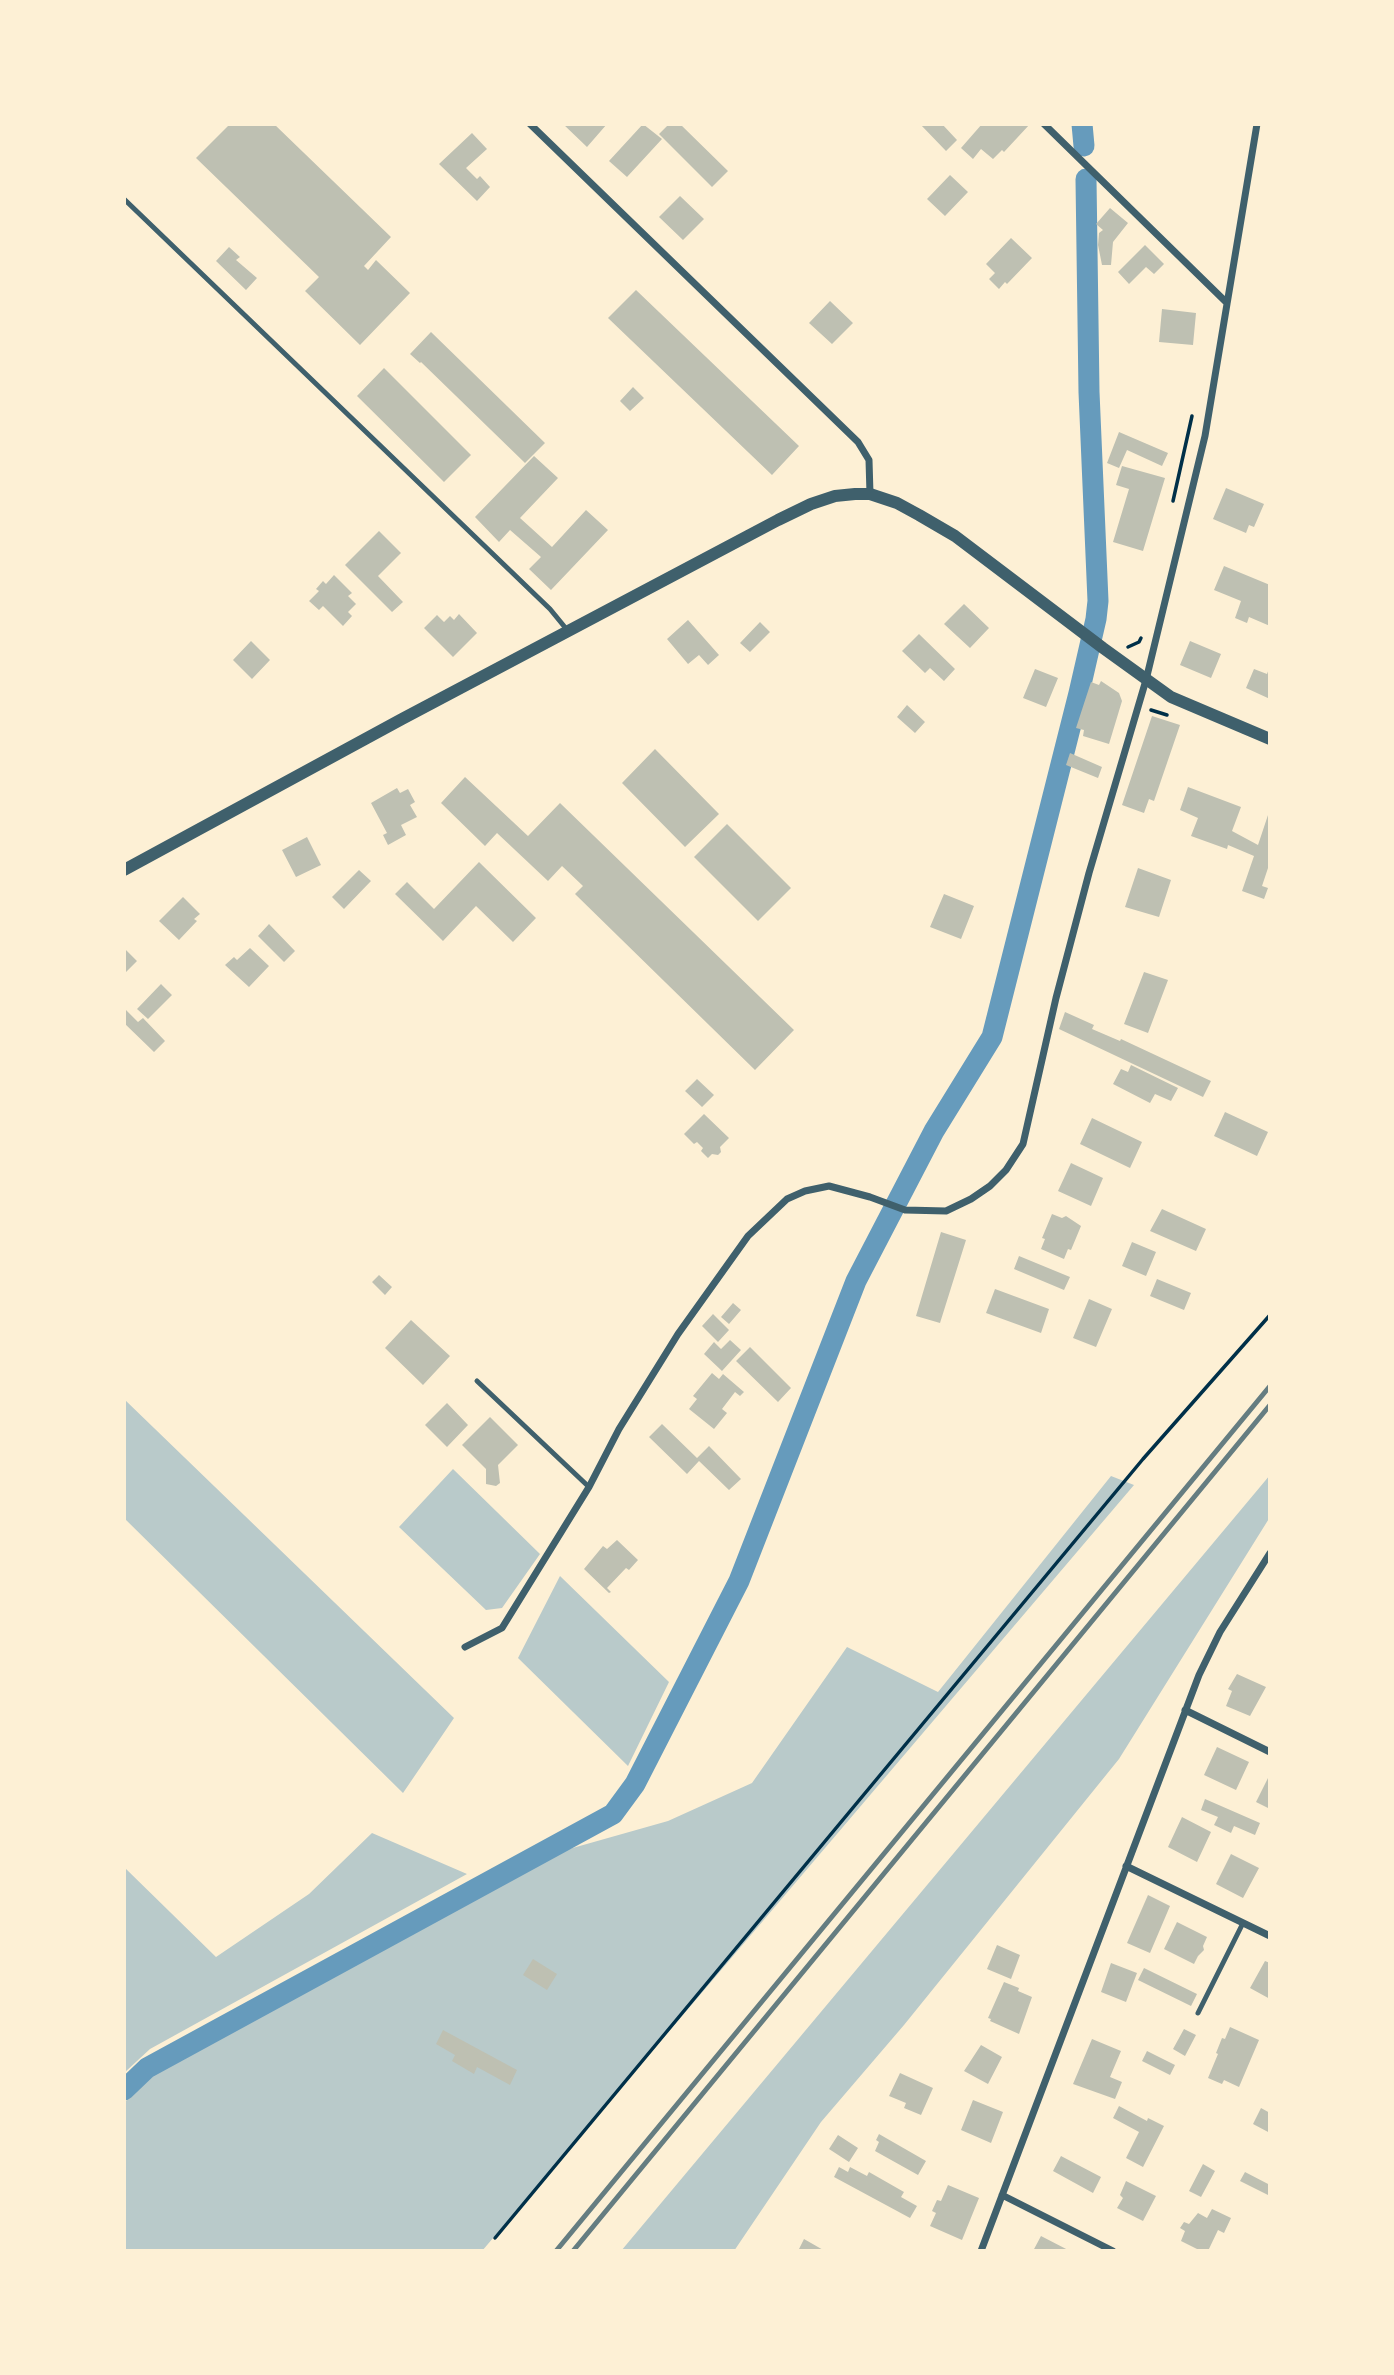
<!DOCTYPE html>
<html>
<head>
<meta charset="utf-8">
<style>
	body { margin:0 }
	#map { position:relative; width:1394px; height:2375px; overflow:hidden; background:#fdf0d5; font-family:"Source Sans 3",sans-serif }
	canvas { display:block }
	.frame { position:absolute; inset:0; border:126px solid #fdf0d5; pointer-events:none }
</style>
</head>
<body>
<div id="map">
<canvas width="1394" height="2375"></canvas>
<div class="frame"></div>
</div>
<script>
const ctx = document.querySelector('canvas').getContext('2d');
ctx.lineJoin = 'round';
function fill(path, color) {
  ctx.fillStyle = color;
  ctx.fill(path, 'evenodd');
}
function poly(rows) {
  const path = new Path2D();
  for (const r of rows) {
    path.moveTo(r[0], r[1]);
    for (let i = 2; i < r.length; i += 2) path.lineTo(r[i], r[i + 1]);
  }
  return path;
}
function stroke(path, color, width, dash) {
  ctx.strokeStyle = color;
  ctx.lineWidth = width;
  ctx.lineCap = dash ? 'butt' : 'round';
  ctx.setLineDash(dash || []);
  ctx.stroke(path);
}
fill(poly([
	[124,1399,454,1718,403,1793,124,1518],
	[453,1469,540,1554,502,1608,486,1610,399,1527],
	[1270,1475,1270,1517,1119,1759,904,2025,821,2122,734,2251,621,2251],
	[1111,1476,1134,1485,482,2251,124,2251,124,2103,155,2072,527,1867,562,1851,668,1821,752,1783,847,1647,938,1692],
	[560,1576,669,1682,628,1766,518,1658],
	[372,1833,467,1874,150,2049,124,2073,124,1867,216,1957,309,1894]
]), '#b9caca');
stroke(poly([
	[1082,124,1084,146],
	[124,2090,147,2068,613,1814,635,1784,739,1581,856,1281,934,1131,992,1037,1079,693,1096,619,1098,601,1089,392,1086,179]
]), '#669bbc', 21);
fill(poly([
	[230,124,274,124,391,237,364,266,368,270,376,260,410,293,360,345,305,291,319,277,196,158],
	[563,124,607,124,587,147],
	[643,124,662,139,627,177,609,161],
	[669,124,680,124,728,171,712,187,659,134],
	[920,124,942,124,957,140,946,151],
	[982,124,1030,124,1004,152,1002,150,993,159,981,149,973,159,961,148],
	[472,133,487,149,466,168,477,179,480,176,490,187,477,201,439,164],
	[950,175,968,192,945,216,927,199],
	[680,196,704,219,683,240,659,217],
	[1110,208,1128,223,1113,242,1111,265,1102,265,1098,245,1099,233,1103,230,1096,224],
	[1011,238,1032,258,1007,284,1005,282,999,289,989,279,995,273,986,264],
	[1145,245,1164,264,1154,274,1146,267,1129,284,1118,272],
	[229,247,240,257,236,260,257,278,246,290,216,261],
	[636,290,799,446,772,475,608,318],
	[830,301,853,323,832,344,809,323],
	[1162,309,1196,313,1193,345,1159,342],
	[431,332,545,443,525,463,421,362,420,363,410,354],
	[384,368,471,455,444,482,357,396],
	[633,387,644,398,630,411,620,401],
	[1119,432,1168,453,1162,466,1127,450,1119,468,1107,463],
	[534,456,558,478,520,518,552,547,586,510,608,530,551,590,529,569,541,557,510,530,499,542,475,517],
	[1122,466,1165,478,1143,551,1113,542,1129,489,1116,485],
	[1226,488,1264,504,1254,527,1249,525,1246,533,1213,519],
	[379,531,401,553,378,576,403,602,392,612,345,565],
	[1224,566,1270,585,1270,626,1249,617,1247,623,1235,618,1241,601,1214,590],
	[334,575,352,593,348,596,356,604,348,612,352,616,343,626,323,606,319,610,309,601,319,591,316,589,323,581,326,584],
	[964,604,989,628,970,648,944,624],
	[459,614,477,633,453,657,424,628,437,615,444,622,450,616,454,620],
	[688,620,719,655,708,665,699,655,688,664,667,639],
	[760,622,770,632,750,652,740,643],
	[919,634,955,669,944,681,930,668,925,673,902,651],
	[251,641,270,660,252,679,233,660],
	[1190,641,1221,654,1211,678,1180,665],
	[1270,666,1270,699,1246,688,1254,669,1267,674],
	[1035,669,1058,678,1046,707,1023,698],
	[1101,681,1119,693,1122,701,1109,744,1083,736,1084,730,1076,728,1091,682,1099,685],
	[907,705,925,722,915,733,897,717],
	[1152,716,1180,725,1154,801,1149,799,1144,813,1122,805],
	[655,749,719,814,685,847,622,783],
	[1070,753,1102,767,1098,778,1066,765],
	[465,777,528,836,560,803,794,1030,755,1070,575,894,583,886,562,866,548,881,497,833,485,846,441,803],
	[1188,787,1241,807,1232,831,1258,845,1270,809,1270,862,1262,886,1268,888,1264,899,1242,891,1254,856,1228,845,1227,849,1191,836,1198,818,1180,810],
	[397,788,400,793,408,789,415,802,410,805,417,817,401,825,406,835,388,845,383,835,387,833,371,803],
	[727,824,791,888,758,921,694,857],
	[307,837,321,865,296,877,282,850],
	[479,862,536,918,513,942,476,906,443,941,395,894,407,882,434,909],
	[1138,868,1171,880,1159,917,1125,907],
	[359,870,371,881,344,909,332,897],
	[944,894,974,906,961,939,930,927],
	[183,897,200,914,194,919,197,921,179,940,159,921],
	[269,924,295,951,284,962,258,936],
	[124,948,137,961,124,974],
	[250,948,269,966,249,987,225,965,234,957,237,960],
	[1144,972,1168,980,1148,1033,1124,1024],
	[161,984,172,995,148,1019,137,1009],
	[126,1010,138,1022,143,1018,165,1041,154,1052,124,1023],
	[1065,1012,1094,1025,1092,1029,1120,1041,1121,1039,1211,1081,1203,1097,1059,1029],
	[1131,1065,1178,1088,1171,1101,1155,1094,1150,1103,1113,1084,1121,1069,1128,1072],
	[697,1079,714,1095,702,1107,685,1091],
	[1225,1112,1268,1132,1257,1156,1214,1136],
	[704,1114,729,1138,720,1147,721,1152,718,1155,712,1154,708,1158,701,1151,703,1148,697,1142,694,1144,684,1134],
	[1092,1118,1142,1142,1130,1168,1080,1144],
	[1071,1163,1103,1178,1091,1206,1058,1191],
	[1162,1209,1206,1229,1196,1251,1150,1231],
	[1052,1214,1062,1218,1066,1216,1081,1226,1071,1250,1068,1249,1064,1259,1041,1249,1045,1239,1042,1238],
	[941,1232,966,1240,940,1323,916,1316],
	[1132,1242,1156,1252,1146,1276,1122,1266],
	[1019,1256,1070,1277,1064,1290,1014,1269],
	[379,1275,392,1287,385,1295,372,1282],
	[1157,1279,1191,1293,1184,1310,1150,1296],
	[995,1289,1049,1309,1041,1333,986,1313],
	[1089,1299,1112,1309,1096,1347,1073,1338],
	[733,1303,741,1310,729,1324,721,1317],
	[713,1314,729,1330,718,1342,702,1326],
	[411,1320,450,1356,423,1385,385,1348],
	[730,1340,741,1350,722,1371,704,1354,714,1342,721,1349],
	[750,1347,791,1388,778,1402,736,1361],
	[712,1373,719,1379,723,1374,744,1392,740,1396,735,1392,722,1409,727,1413,714,1429,689,1409,697,1399,693,1396],
	[447,1403,468,1425,447,1447,425,1425],
	[490,1417,518,1445,498,1465,500,1483,496,1486,486,1484,486,1469,462,1445],
	[662,1424,697,1458,709,1446,741,1479,729,1490,699,1461,687,1474,649,1437],
	[617,1540,638,1560,629,1570,626,1568,607,1588,611,1592,609,1593,584,1569,603,1546,607,1549],
	[1237,1674,1266,1687,1250,1716,1226,1706,1232,1691,1228,1689],
	[1217,1747,1249,1762,1236,1790,1204,1775],
	[1270,1774,1270,1809,1256,1802],
	[1205,1799,1260,1823,1255,1835,1234,1826,1231,1833,1214,1825,1218,1817,1201,1810],
	[1182,1817,1211,1832,1197,1862,1168,1847],
	[1231,1854,1259,1868,1243,1898,1216,1884],
	[1148,1895,1170,1906,1150,1953,1127,1943],
	[1177,1922,1207,1937,1203,1946,1204,1950,1198,1956,1194,1964,1164,1949],
	[997,1945,1020,1955,1011,1979,987,1969],
	[533,1959,557,1974,547,1990,523,1975],
	[1265,1961,1270,1963,1270,1999,1250,1988],
	[1111,1963,1137,1973,1126,2002,1101,1992],
	[1144,1968,1197,1994,1191,2006,1138,1980],
	[1004,1982,1019,1988,1018,1991,1032,1997,1019,2034,990,2021,991,2019,988,2018],
	[1230,2027,1259,2040,1239,2087,1224,2080,1222,2084,1208,2078,1218,2054,1216,2053,1222,2038,1225,2039],
	[1184,2029,1196,2035,1185,2056,1173,2049],
	[443,2030,517,2070,510,2085,477,2067,474,2074,452,2061,455,2055,436,2044],
	[1092,2039,1121,2051,1110,2077,1122,2082,1115,2099,1073,2084],
	[981,2045,1002,2057,988,2084,964,2071],
	[1147,2051,1175,2065,1170,2075,1142,2061],
	[900,2073,933,2088,921,2115,904,2108,906,2103,889,2096],
	[973,2100,1003,2112,991,2143,961,2130],
	[1119,2106,1147,2121,1148,2118,1164,2126,1143,2167,1126,2158,1139,2132,1113,2118],
	[1261,2108,1270,2113,1270,2133,1253,2124],
	[879,2134,926,2161,918,2175,875,2151,879,2142,876,2140],
	[838,2135,858,2148,849,2162,829,2149],
	[1061,2156,1101,2177,1093,2193,1053,2171],
	[1203,2164,1215,2171,1201,2197,1189,2191],
	[839,2167,848,2172,850,2167,867,2176,869,2172,904,2192,901,2197,917,2206,910,2218,834,2177],
	[1245,2172,1270,2185,1270,2196,1240,2181],
	[1126,2181,1156,2196,1143,2221,1117,2208,1123,2198,1120,2195],
	[948,2185,979,2198,962,2240,930,2226,936,2213,932,2211,937,2200,941,2201],
	[1212,2209,1231,2218,1224,2233,1218,2230,1208,2251,1201,2251,1181,2241,1185,2231,1180,2228,1184,2222,1189,2224,1198,2213,1207,2218],
	[1041,2236,1070,2251,1033,2251],
	[804,2239,825,2251,798,2251]
]), '#bec0b2');
stroke(poly([
	[1173,501,1192,416],
	[1128,647,1139,642,1141,638],
	[1151,710,1167,715],
	[495,2238,1143,1459,1270,1315]
]), '#003049', 3.5);
stroke(poly([
	[124,199,550,609,568,631],
	[477,1381,589,1487],
	[1198,2013,1243,1923]
]), '#3f606c', 5);
stroke(poly([
	[530,124,858,442,869,460,870,494],
	[1044,124,1227,303],
	[465,1647,502,1628,589,1487,619,1429,678,1334,748,1236,787,1199,805,1191,829,1186,870,1197,905,1210,946,1211,971,1199,990,1186,1006,1170,1023,1144,1056,998,1089,873,1146,680,1205,436,1257,124],
	[1185,1710,1270,1752],
	[1126,1866,1270,1936],
	[1002,2195,1113,2251],
	[981,2251,1199,1675,1220,1632,1270,1553]
]), '#3f606c', 7);
stroke(poly([
	[124,870,402,719,778,520,811,504,835,496,855,494,870,494,897,503,919,515,955,536,1103,648,1171,697,1270,739]
]), '#3f606c', 12);
stroke(poly([
	[556,2251,1270,1386],
	[573,2251,1270,1405]
]), '#657d81', 5);
</script>
</body>
</html>
